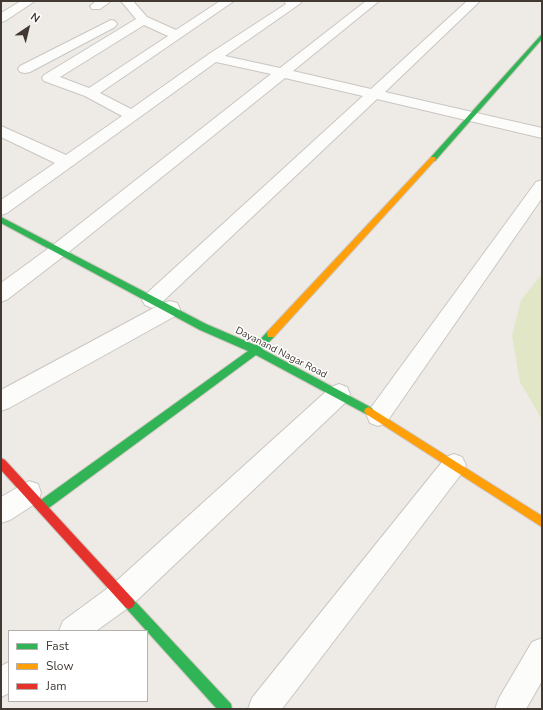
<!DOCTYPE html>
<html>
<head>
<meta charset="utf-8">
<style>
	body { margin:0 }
	#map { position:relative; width:543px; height:710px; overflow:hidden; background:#eeeae6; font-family:"Nunito Sans",sans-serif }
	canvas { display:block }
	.frame { position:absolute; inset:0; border:2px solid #423933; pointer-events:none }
	.legend { position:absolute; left:8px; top:630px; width:140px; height:72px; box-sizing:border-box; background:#fff; border:1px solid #b3b0ad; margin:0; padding:5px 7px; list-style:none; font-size:12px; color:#423933 }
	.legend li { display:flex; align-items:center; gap:8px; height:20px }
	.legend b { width:20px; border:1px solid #b3b0ad }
	.north { position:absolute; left:8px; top:8px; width:40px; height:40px; -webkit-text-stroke:3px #fff; paint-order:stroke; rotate:35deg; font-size:11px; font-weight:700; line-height:16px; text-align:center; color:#423933 }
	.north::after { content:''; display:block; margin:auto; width:14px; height:18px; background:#423933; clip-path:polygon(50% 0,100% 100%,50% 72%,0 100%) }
</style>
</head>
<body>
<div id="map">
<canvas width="543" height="710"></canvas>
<div class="frame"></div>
<ul class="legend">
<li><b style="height:5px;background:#30b455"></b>Fast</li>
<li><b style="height:5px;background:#ff9f0a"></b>Slow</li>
<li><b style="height:5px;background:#e5322d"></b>Jam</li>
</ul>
<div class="north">N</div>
</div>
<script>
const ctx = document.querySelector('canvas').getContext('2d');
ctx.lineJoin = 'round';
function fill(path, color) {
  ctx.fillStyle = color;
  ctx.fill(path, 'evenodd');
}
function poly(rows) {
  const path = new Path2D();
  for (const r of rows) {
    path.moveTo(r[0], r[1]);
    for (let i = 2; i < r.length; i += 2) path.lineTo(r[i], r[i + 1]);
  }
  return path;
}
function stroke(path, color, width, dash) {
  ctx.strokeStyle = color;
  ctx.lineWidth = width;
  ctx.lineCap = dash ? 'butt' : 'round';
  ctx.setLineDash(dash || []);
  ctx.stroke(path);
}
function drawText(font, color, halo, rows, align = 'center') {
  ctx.font = font + ' "Nunito Sans",sans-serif';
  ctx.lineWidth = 3;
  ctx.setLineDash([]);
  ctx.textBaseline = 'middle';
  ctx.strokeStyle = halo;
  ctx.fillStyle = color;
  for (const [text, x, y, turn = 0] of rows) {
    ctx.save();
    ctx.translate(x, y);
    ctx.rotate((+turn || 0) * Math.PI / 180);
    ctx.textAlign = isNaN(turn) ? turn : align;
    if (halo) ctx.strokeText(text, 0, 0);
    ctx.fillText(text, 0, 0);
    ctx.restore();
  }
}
fill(poly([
	[542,274,542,420,520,382,512,336,521,300]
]), '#e1e7c6');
const street = poly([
	[21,1,35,1,5,21,1,22,1,13,21,1],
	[96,1,111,1,100,9,92,9,90,6,96,1],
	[121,1,133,1,147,17,176,30,220,1,234,1,100,93,131,109,209,54,286,4,284,1,300,1,301,3,225,56,280,68,366,1,379,1,293,71,371,89,467,1,480,1,385,92,542,128,542,138,377,99,159,305,152,308,145,305,142,300,145,295,363,96,285,78,65,255,8,299,1,302,1,283,53,245,271,74,216,62,7,213,1,215,1,200,55,163,1,137,1,126,66,155,122,116,85,96,44,81,42,78,44,75,136,19,121,1],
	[144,25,168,36,89,88,60,77,144,25],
	[111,20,115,21,117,24,115,27,30,72,25,73,20,72,18,69,20,66,111,20],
	[542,180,542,198,386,423,378,426,370,423,367,416,370,409,536,182,542,180],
	[170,301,177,303,180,309,177,315,9,408,1,411,1,390,163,303,170,301],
	[339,384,347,387,350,394,347,401,132,605,96,631,59,631,63,621,112,585,331,387,339,384],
	[454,454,462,457,466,465,462,473,282,709,248,709,252,698,446,457,454,454],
	[29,481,38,484,41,493,38,502,10,520,1,523,1,497,29,481],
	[542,638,542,681,526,709,495,709,499,698,532,642,542,638],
	[9,662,9,693,1,697,1,666,9,662]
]);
const fast = poly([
	[542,34,542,39,435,161,431,161,431,157,542,34],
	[1,217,206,324,255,345,268,331,274,331,275,334,274,337,262,349,372,408,374,411,372,414,369,415,366,414,256,355,46,510,42,511,38,510,37,506,38,502,248,351,200,330,1,223,1,217],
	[129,597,133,599,231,704,232,709,217,709,125,607,123,603,125,599,129,597]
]);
const slow = poly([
	[431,157,435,157,436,159,274,337,268,337,267,334,268,331,431,157],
	[369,407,542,516,542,527,366,414,364,411,366,408,369,407]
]);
const jam = poly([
	[1,458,5,460,133,599,135,603,133,607,129,609,125,607,1,470,1,458]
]);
stroke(street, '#cac6c2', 2);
stroke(fast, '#cec7be', 2);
stroke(slow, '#cec7be', 2);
stroke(jam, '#cec7be', 2);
fill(street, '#fcfcfb');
fill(fast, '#30b455');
fill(slow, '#ff9f0a');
fill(jam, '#e5322d');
drawText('10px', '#423933', '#fff', [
	["Dayanand Nagar Road",281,353,27]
]);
</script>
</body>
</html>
